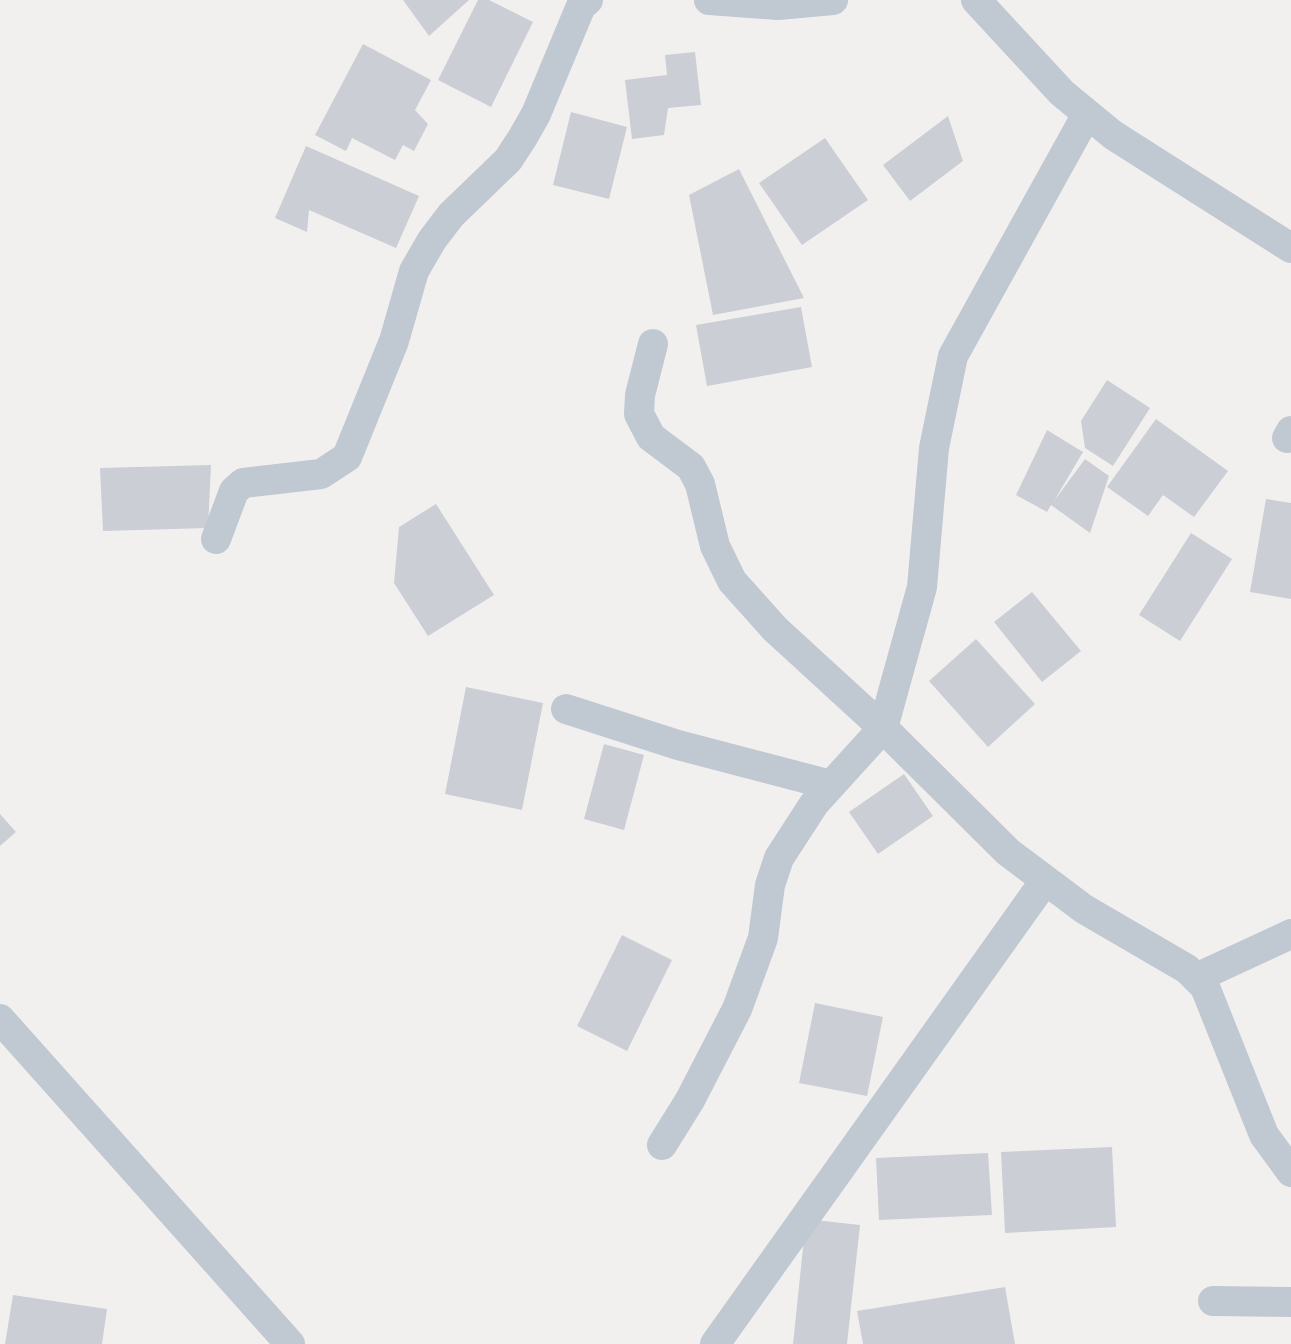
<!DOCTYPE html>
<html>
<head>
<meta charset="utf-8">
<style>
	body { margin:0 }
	canvas { display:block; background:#f2f0ef }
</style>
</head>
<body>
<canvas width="1291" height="1344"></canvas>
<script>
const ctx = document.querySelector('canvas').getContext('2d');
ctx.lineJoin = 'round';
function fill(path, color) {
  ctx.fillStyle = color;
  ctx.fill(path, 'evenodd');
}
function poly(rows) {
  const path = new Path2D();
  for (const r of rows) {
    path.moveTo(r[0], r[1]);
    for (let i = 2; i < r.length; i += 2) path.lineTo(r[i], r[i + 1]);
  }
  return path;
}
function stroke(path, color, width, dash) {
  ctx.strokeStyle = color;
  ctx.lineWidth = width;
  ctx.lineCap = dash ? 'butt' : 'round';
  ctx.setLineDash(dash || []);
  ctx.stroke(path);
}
fill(poly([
	[403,0,469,0,429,36],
	[478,0,489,0,533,22,491,107,438,80],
	[363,44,431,80,415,110,428,124,414,151,403,145,395,160,352,138,346,151,315,135],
	[695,52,701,105,668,108,664,135,632,139,625,80,667,75,665,55],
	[571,112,627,127,609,199,553,185],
	[948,116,963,161,910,201,883,165],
	[825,138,868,200,802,245,759,183],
	[306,146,419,196,396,248,309,210,307,232,275,218],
	[739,169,804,298,713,315,689,195],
	[801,307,812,367,707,386,696,325],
	[1107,380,1150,408,1113,466,1085,448,1081,421],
	[1156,419,1228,471,1194,517,1163,495,1148,516,1107,487],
	[1047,430,1083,452,1054,501,1085,459,1109,476,1090,533,1051,505,1047,512,1016,495],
	[211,465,208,528,103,531,100,468],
	[1266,499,1291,503,1291,599,1250,592],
	[436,504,494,595,428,636,394,583,399,527],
	[1191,533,1232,559,1180,641,1139,615],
	[1032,592,1081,651,1042,682,994,622],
	[976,639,1035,704,988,747,929,681],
	[466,687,543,703,522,810,445,794],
	[604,744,644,755,624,830,584,819],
	[904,774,933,816,878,854,849,812],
	[0,814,16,832,0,846],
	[622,935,672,960,627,1051,577,1026],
	[815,1003,883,1017,867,1096,799,1083],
	[1112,1147,1116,1227,1005,1233,1001,1152],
	[988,1153,992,1215,879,1220,876,1158],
	[806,1219,860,1225,847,1344,793,1344],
	[1005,1287,1015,1344,863,1344,857,1311],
	[13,1295,107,1309,102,1344,5,1344]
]), '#cbced5');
stroke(poly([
	[709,0,778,5,833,0],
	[976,0,1062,93,1113,135,1291,248],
	[653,344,640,395,639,414,651,437,691,467,700,484,715,546,732,581,775,629,883,728,1008,852,1084,909,1187,969,1205,987,1264,1135,1291,1172],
	[1287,438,1291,431],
	[216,539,234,491,243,483,321,474,347,457,394,341,414,271,432,240,451,215,508,160,523,137,536,114,581,6,588,0],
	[566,709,678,745,831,785],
	[1196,978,1291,934],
	[0,1019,290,1344],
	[662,1145,690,1100,737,1009,763,938,770,885,779,858,814,804,883,728,922,587,934,448,953,356,1087,114],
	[1213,1301,1291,1302],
	[715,1344,1044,882]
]), '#c0c8d1', 30);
</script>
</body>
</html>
